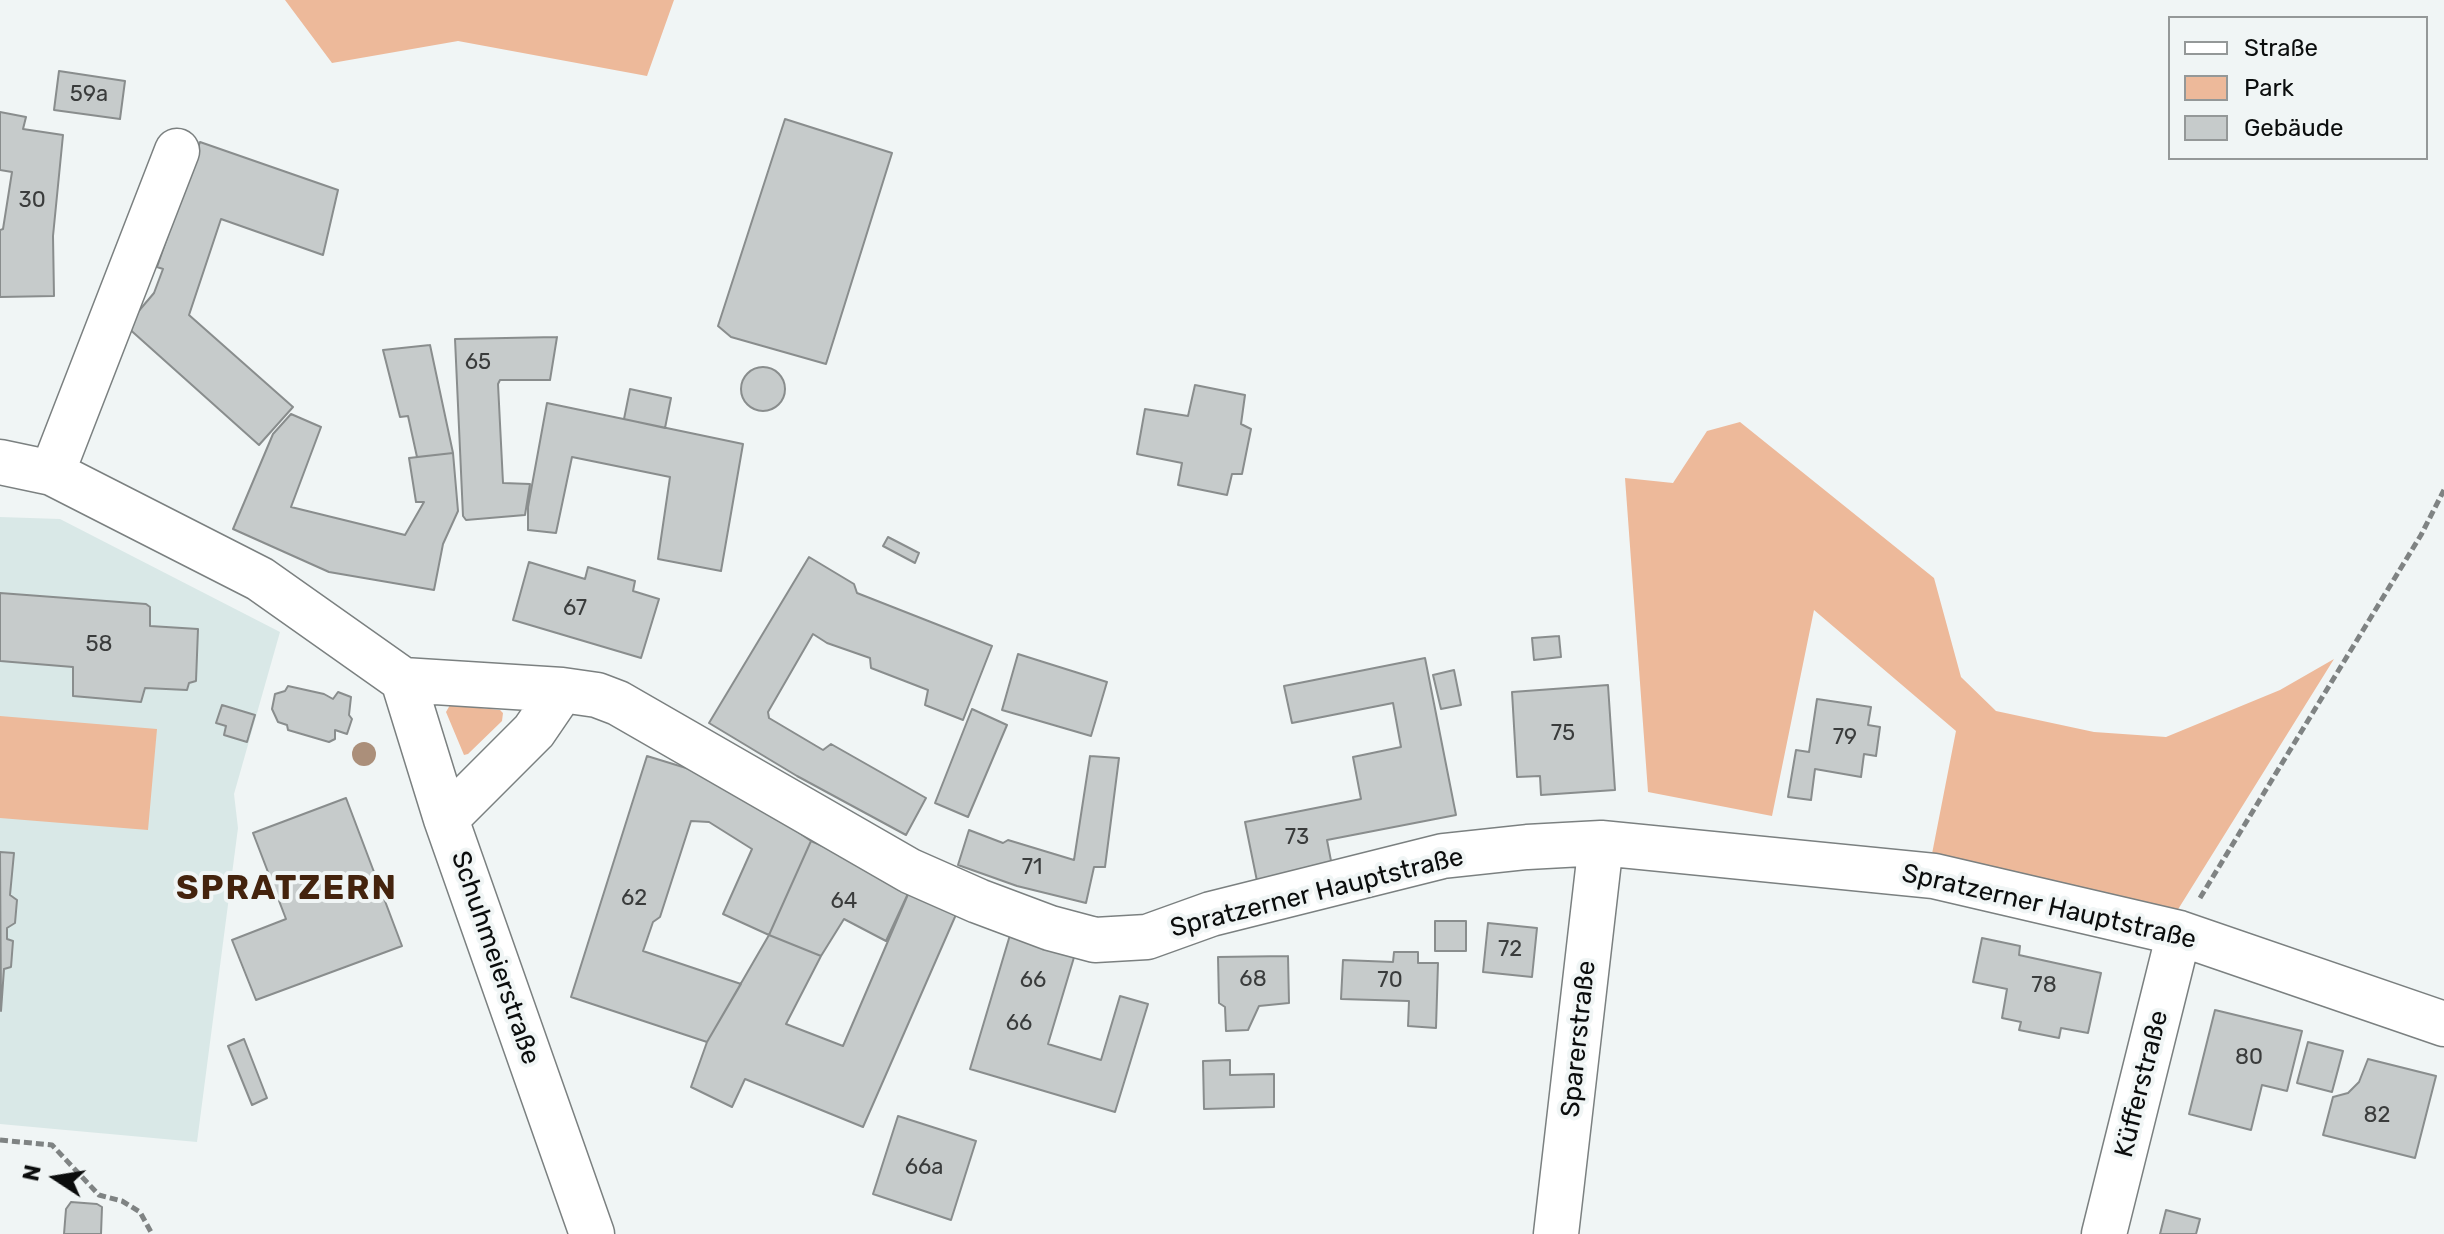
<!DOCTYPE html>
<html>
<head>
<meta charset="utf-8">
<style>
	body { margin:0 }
	#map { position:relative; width:2444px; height:1234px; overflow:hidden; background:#f0f5f5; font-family:Rubik,sans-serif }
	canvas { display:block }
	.legend { position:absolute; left:2168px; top:16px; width:260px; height:144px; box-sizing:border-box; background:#f0f5f5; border:2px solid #949898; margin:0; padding:10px 14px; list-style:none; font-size:24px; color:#0b0d0d }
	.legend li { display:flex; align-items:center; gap:16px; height:40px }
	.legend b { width:40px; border:2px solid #949898 }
	.north { position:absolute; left:16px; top:1138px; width:80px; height:80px; -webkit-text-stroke:6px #f0f5f5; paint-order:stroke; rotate:282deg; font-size:22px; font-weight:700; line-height:32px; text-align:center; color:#0b0d0d }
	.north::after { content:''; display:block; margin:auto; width:28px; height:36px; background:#0b0d0d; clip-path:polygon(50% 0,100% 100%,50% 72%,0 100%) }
</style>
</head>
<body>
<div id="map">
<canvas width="2444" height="1234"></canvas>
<ul class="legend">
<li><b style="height:10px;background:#fff"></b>Straße</li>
<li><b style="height:22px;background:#edb99a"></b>Park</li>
<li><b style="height:22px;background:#c6cbcb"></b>Gebäude</li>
</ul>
<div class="north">N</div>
</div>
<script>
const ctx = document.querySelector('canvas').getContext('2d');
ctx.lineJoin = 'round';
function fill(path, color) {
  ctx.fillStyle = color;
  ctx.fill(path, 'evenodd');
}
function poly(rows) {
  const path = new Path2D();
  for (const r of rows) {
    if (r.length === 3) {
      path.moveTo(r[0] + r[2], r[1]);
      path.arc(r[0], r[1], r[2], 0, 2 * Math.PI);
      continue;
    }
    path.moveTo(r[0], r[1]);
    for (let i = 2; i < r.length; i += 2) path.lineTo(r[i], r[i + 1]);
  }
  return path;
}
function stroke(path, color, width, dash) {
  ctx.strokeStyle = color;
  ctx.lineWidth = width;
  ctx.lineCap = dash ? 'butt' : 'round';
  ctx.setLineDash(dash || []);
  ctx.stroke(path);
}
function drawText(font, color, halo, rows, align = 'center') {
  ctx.font = font + ' Rubik,sans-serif';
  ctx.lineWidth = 8;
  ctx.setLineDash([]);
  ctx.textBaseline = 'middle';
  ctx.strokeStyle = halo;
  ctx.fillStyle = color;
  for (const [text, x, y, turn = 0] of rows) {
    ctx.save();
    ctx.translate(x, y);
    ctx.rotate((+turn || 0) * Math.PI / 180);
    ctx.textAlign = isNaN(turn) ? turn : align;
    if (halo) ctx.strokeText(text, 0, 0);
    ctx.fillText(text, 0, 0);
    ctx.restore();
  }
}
fill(poly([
	[0,517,60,519,280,632,234,794,238,828,197,1142,0,1124]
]), '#d9e8e7');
fill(poly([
	[285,0,674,0,647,76,458,41,332,63],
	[1740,422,1934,578,1961,677,1996,711,2094,732,2166,737,2280,690,2334,659,2177,911,1931,859,1956,731,1814,610,1772,816,1648,792,1625,478,1673,483,1707,431],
	[450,705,500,710,503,713,502,721,468,754,464,755,446,712],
	[0,716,157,729,148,830,0,818]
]), '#edb99a');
const building = poly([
	[59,71,125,81,120,119,54,110,59,71],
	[0,112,26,117,23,129,63,135,53,236,54,296,0,297,0,230,3,229,12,172,0,170,0,112],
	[785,119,892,153,826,364,731,337,718,326,785,119],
	[200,142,338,190,323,255,221,219,189,315,293,407,259,445,126,326,154,293,163,269,157,267,200,142],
	[557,337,550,380,500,380,498,384,503,483,530,484,525,515,466,520,463,516,455,339,557,337],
	[430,345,453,453,417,457,408,416,400,417,383,350,430,345],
	[763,389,22],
	[1195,385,1245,395,1241,424,1251,429,1242,474,1232,474,1227,495,1178,485,1182,463,1137,454,1145,409,1188,416,1195,385],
	[630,389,671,398,665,428,624,419,630,389],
	[547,403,743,444,721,571,658,559,670,477,572,457,556,533,528,530,528,507,547,403],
	[291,414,321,427,291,507,405,535,424,502,416,502,409,458,453,453,458,511,443,544,434,590,329,572,233,529,273,434,291,414],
	[888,537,919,553,915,563,883,546,888,537],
	[809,557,854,584,857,593,992,646,963,720,925,705,928,690,871,668,870,658,827,643,813,634,768,712,769,718,823,750,831,744,926,798,906,835,797,776,709,723,809,557],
	[529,562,585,579,588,567,635,581,633,591,659,599,641,658,513,620,529,562],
	[0,593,146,604,150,607,150,626,198,629,196,681,189,683,187,690,145,688,141,702,73,696,73,667,0,661,0,593],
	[1559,636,1561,657,1534,660,1532,638,1559,636],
	[1018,654,1107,682,1091,736,1002,710,1018,654],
	[1425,658,1456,815,1327,840,1332,866,1257,881,1245,822,1361,799,1353,757,1401,747,1393,703,1292,723,1284,686,1425,658],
	[1454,670,1461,705,1441,709,1433,675,1454,670],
	[1608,685,1615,790,1541,795,1540,776,1517,777,1512,692,1608,685],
	[288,686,324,694,333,699,338,692,351,697,349,715,352,719,347,734,335,730,335,739,329,742,288,730,287,725,278,722,272,709,275,694,285,691,288,686],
	[1817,699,1871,707,1868,725,1880,727,1876,756,1864,754,1861,777,1815,769,1811,800,1788,797,1796,750,1809,752,1817,699],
	[222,705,255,715,247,742,224,735,226,726,216,723,222,705],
	[972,709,1007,725,968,817,935,803,972,709],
	[647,756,722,779,811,841,769,935,723,914,752,849,709,822,691,821,660,917,653,922,643,951,741,984,707,1042,571,997,647,756],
	[1090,756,1119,758,1105,867,1094,867,1086,903,1017,886,958,865,969,830,1003,843,1008,840,1074,860,1090,756],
	[346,798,402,946,256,1000,232,940,286,919,253,833,346,798],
	[811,841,912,885,886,941,844,919,821,956,769,935,811,841],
	[0,852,14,853,10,895,17,900,15,923,7,928,7,939,13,941,11,967,4,969,1,1011,0,852],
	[912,885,958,910,863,1127,745,1079,732,1107,691,1087,707,1042,769,935,821,956,786,1024,843,1046,912,885],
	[1435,921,1466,921,1466,951,1435,951,1435,921],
	[1488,923,1537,928,1532,977,1483,972,1488,923],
	[1010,935,1075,954,1048,1044,1101,1060,1120,996,1148,1004,1115,1112,970,1069,1010,935],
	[1982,938,2020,946,2019,955,2101,973,2088,1033,2061,1028,2059,1038,2019,1030,2021,1022,2002,1018,2007,989,1973,982,1982,938],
	[1394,952,1418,952,1418,963,1438,963,1436,1028,1408,1026,1409,1001,1341,999,1343,960,1393,962,1394,952],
	[1288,956,1289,1003,1259,1006,1248,1030,1226,1031,1225,1007,1219,1003,1218,957,1288,956],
	[2215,1010,2302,1031,2287,1091,2262,1085,2251,1130,2189,1114,2215,1010],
	[244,1039,267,1098,252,1105,228,1046,244,1039],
	[2308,1042,2343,1051,2332,1092,2297,1083,2308,1042],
	[2368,1059,2436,1076,2415,1158,2323,1135,2333,1097,2348,1093,2359,1082,2368,1059],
	[1230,1060,1230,1075,1274,1074,1274,1107,1204,1109,1203,1061,1230,1060],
	[898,1116,976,1141,951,1220,873,1194,898,1116],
	[71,1202,97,1204,102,1207,101,1234,64,1234,66,1209,71,1202],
	[2166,1210,2200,1219,2196,1234,2160,1234,2166,1210]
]);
fill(building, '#c6cbcb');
stroke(building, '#898d8d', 2);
const minor = poly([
	[0,462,52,473,260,579,403,680,562,690,597,695,618,703,910,871,978,901,1050,928,1095,940,1147,937,1211,914,1443,856,1527,847,1601,843,1934,876,2179,933,2444,1024],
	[52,473,177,151],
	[403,680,446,819,592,1234],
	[446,819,534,731,562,690],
	[1556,1234,1601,843],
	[2104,1234,2179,933]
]);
stroke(minor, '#7b8080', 47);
stroke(poly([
	[2200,898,2421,535,2444,490],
	[0,1140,52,1145,99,1195,122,1201,140,1212,152,1234]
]), '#7f8383', 5, [8, 4]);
stroke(minor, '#fff', 44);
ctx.fillStyle = '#ab8f7a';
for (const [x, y] of [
	[364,754]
]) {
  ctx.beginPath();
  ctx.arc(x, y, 12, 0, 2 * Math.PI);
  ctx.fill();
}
drawText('22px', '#3a3c3c', null, [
	["59a",89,95],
	["30",32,201],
	["65",478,363],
	["67",575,609],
	["58",99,645],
	["75",1563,734],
	["79",1845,738],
	["73",1297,838],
	["71",1032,868],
	["62",634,899],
	["64",844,902],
	["72",1510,950],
	["68",1253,980],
	["66",1033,981],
	["70",1390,981],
	["78",2044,986],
	["66",1019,1024],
	["80",2249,1058],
	["82",2377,1116],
	["66a",924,1168]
]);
drawText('26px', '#0b0d0d', '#f0f5f5', [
	["Spratzerner Hauptstraße",1317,893,-14],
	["Spratzerner Hauptstraße",2049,907,13],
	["Schuhmeierstraße",495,958,71],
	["Sparerstraße",1579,1039,-84],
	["Küfferstraße",2142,1084,-76]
]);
ctx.letterSpacing = '2px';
drawText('bold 34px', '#44230d', '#f0f5f5', [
	["SPRATZERN",287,889]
]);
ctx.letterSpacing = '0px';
</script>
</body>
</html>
